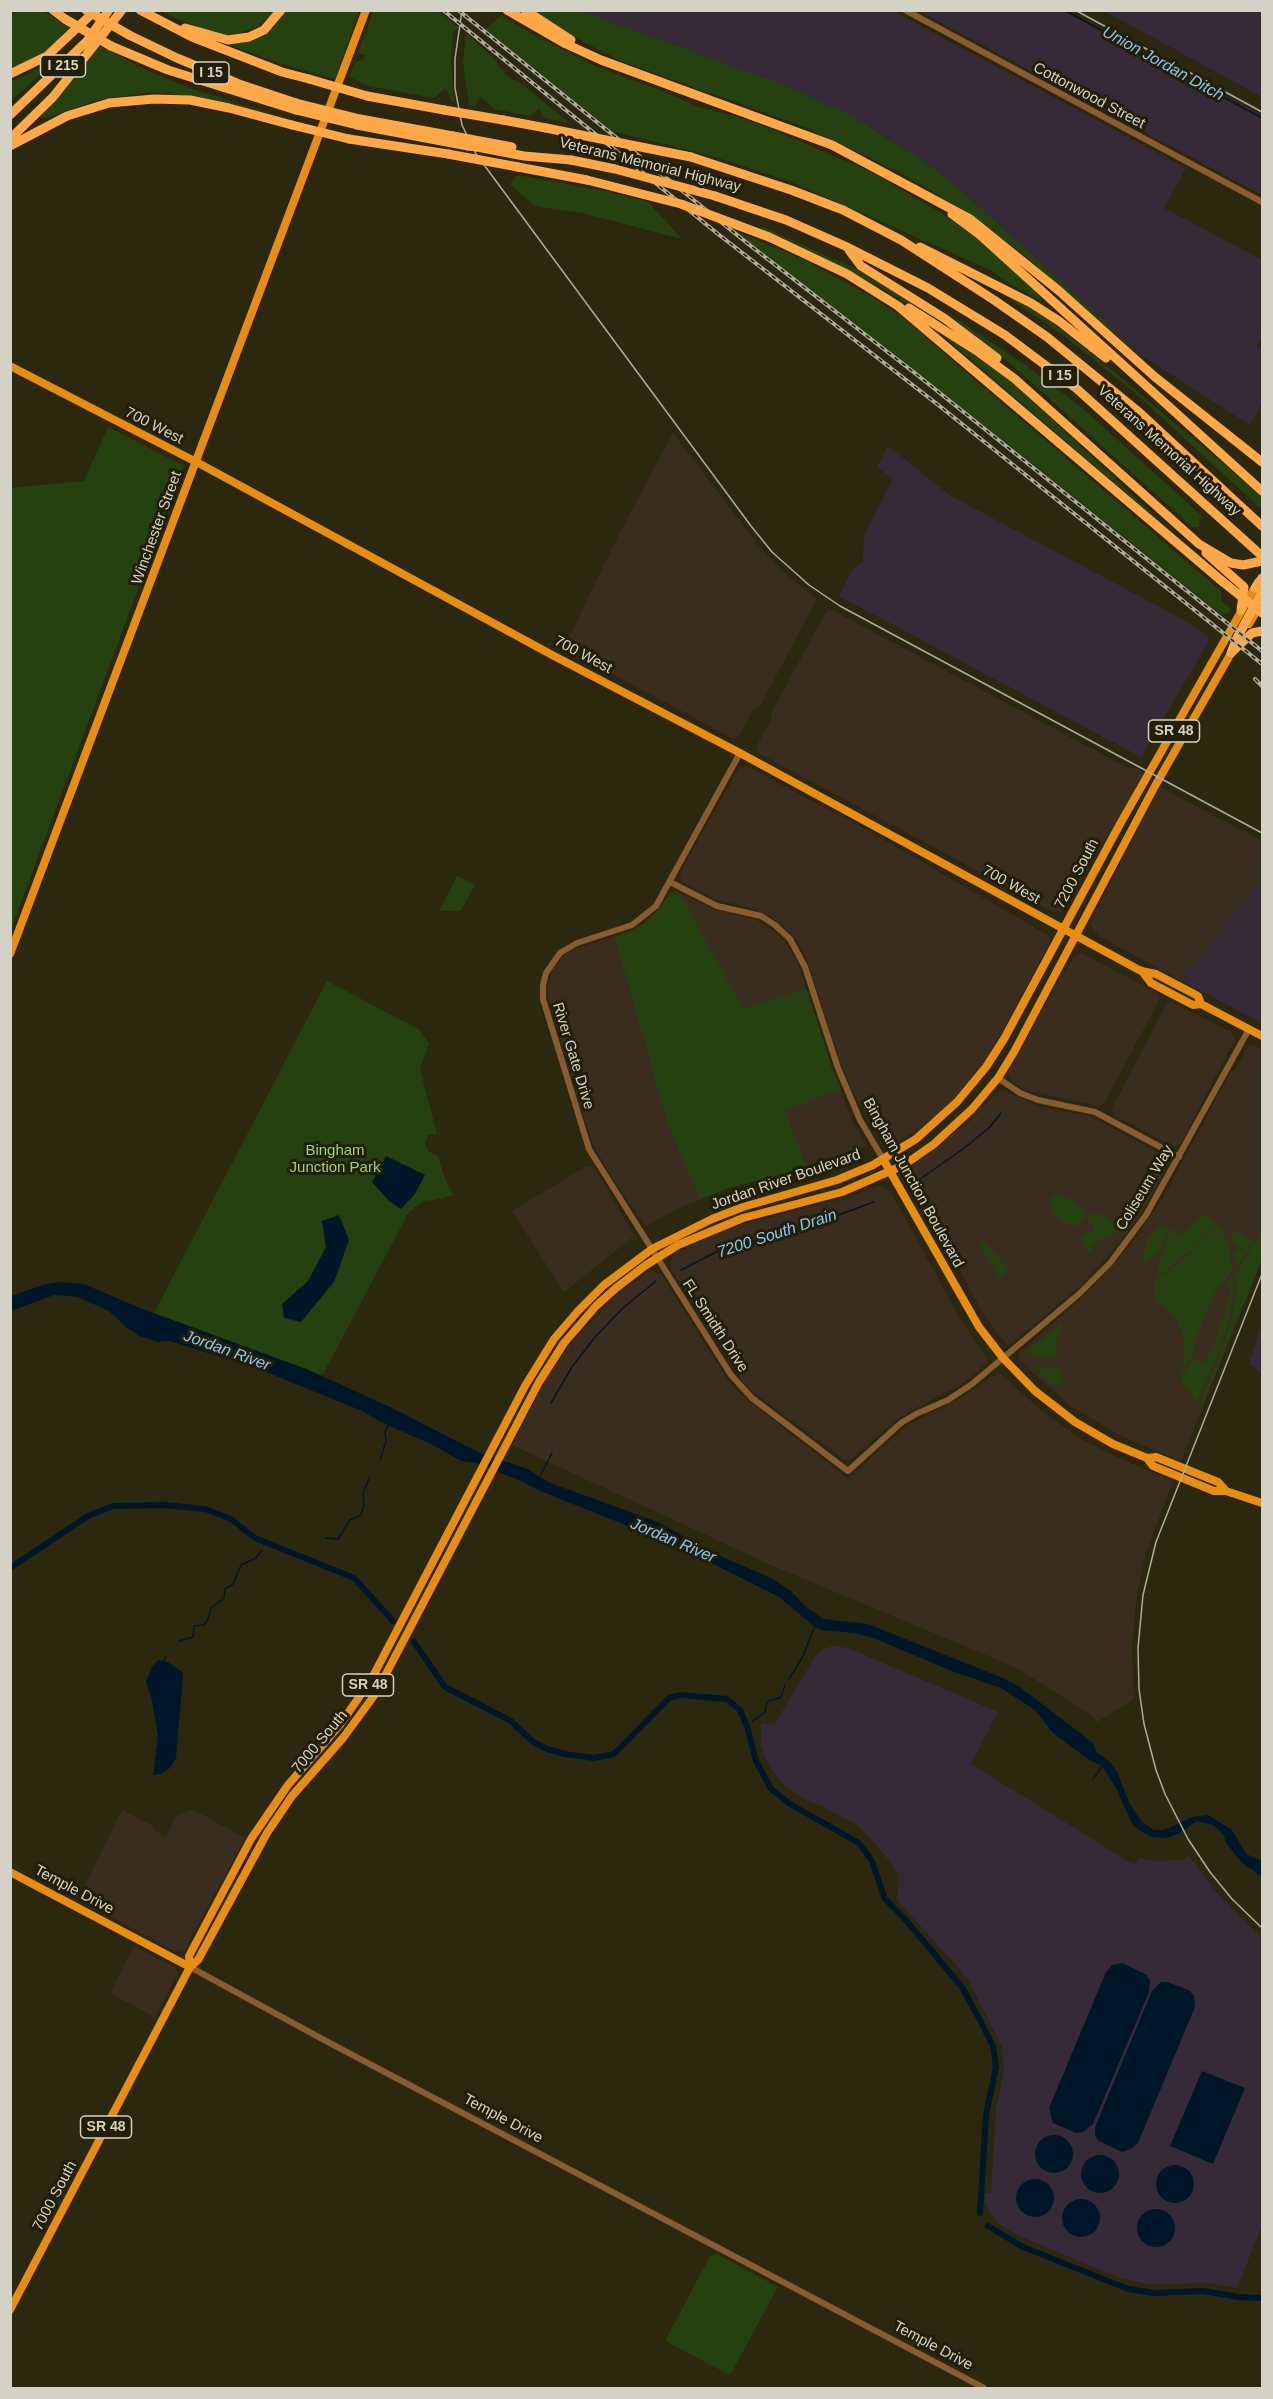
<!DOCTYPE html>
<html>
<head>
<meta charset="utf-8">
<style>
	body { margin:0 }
	#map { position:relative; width:1273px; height:2399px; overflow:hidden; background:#2c2810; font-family:Arial,sans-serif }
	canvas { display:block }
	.frame { position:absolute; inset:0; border:12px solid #d4d2c4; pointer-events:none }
</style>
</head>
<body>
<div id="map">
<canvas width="1273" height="2399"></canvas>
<div class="frame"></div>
</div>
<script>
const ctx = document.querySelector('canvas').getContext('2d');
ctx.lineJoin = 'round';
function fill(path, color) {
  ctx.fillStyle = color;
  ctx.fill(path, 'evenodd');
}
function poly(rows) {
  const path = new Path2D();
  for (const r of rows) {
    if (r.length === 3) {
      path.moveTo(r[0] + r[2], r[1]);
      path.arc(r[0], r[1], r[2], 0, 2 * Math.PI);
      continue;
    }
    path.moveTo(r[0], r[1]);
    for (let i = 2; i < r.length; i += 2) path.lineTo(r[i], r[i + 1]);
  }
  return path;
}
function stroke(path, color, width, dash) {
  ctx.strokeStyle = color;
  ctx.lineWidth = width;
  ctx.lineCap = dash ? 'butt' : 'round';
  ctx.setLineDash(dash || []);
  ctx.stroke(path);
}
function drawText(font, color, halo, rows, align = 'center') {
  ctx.font = font + ' Arial,sans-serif';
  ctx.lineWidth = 6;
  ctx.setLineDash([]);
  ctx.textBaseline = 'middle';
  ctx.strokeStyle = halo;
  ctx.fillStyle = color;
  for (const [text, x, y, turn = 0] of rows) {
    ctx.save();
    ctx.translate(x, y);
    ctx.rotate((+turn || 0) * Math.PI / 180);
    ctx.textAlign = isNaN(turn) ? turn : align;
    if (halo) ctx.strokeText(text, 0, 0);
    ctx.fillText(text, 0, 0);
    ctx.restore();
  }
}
fill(poly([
	[673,433,758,545,782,571,817,599,760,706,753,710,739,736,734,739,564,648,617,538],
	[828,608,1128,768,1137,768,1144,774,1063,911,1054,912,757,752,756,747,771,720,772,712],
	[743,767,748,767,860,826,1049,936,1050,943,1002,1032,979,1069,951,1102,932,1120,895,1144,889,1145,883,1142,853,1092,842,1067,807,960,797,940,785,927,769,916,748,907,716,900,681,881,680,873,709,820,739,769],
	[1160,787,1262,841,1262,888,1257,886,1182,981,1099,936,1091,926,1093,917],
	[675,891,715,910,757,920,778,934,786,943,797,961,832,1068,853,1123,866,1145,824,1163,726,1189,677,1209,646,1226,616,1184,592,1143,550,1005,547,988,553,968,566,954,575,949,636,929,653,916,670,893],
	[1081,953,1154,991,1160,998,1105,1102,1100,1106,1025,1090,1011,1081,1008,1074,1010,1068,1049,998,1074,957],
	[1171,1002,1231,1032,1235,1039,1181,1143,1175,1147,1115,1116,1111,1110,1166,1005],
	[1251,1045,1262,1049,1262,1260,1181,1461,1121,1436,1071,1406,1026,1367,1019,1360,1018,1354,1086,1294,1132,1243,1164,1196,1230,1073,1235,1070,1247,1048],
	[1004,1090,1039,1107,1090,1116,1165,1156,1170,1162,1141,1214,1110,1254,1081,1285,1010,1345,1005,1343,984,1315,908,1176,911,1167,971,1120,996,1093],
	[587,1166,596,1170,634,1236,564,1292,512,1211],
	[882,1185,891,1192,959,1317,988,1361,964,1383,901,1416,851,1459,846,1461,756,1394,743,1382,671,1269,670,1261,676,1253,730,1228,845,1198],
	[651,1270,661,1274,725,1376,738,1392,848,1479,906,1426,963,1397,998,1372,1044,1413,1086,1442,1114,1456,1173,1481,1146,1553,1137,1593,1132,1649,1134,1699,1097,1722,1092,1716,1017,1668,771,1565,512,1445,547,1377,572,1342,619,1293],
	[192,1809,245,1838,184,1951,176,1952,78,1899,122,1810,153,1826,152,1829,166,1837,176,1817],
	[134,1946,174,1967,178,1972,155,2017,110,1993]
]), '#3b2c20');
fill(poly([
	[581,11,893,11,1186,168,1164,208,1262,260,1262,328,1260,333,1261,337,1256,347,1262,351,1262,402,1250,425,1141,355,962,191,924,161,875,130,785,85],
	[919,11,1066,11,1170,66,1262,116,1262,195],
	[1104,11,1262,11,1262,97,1167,45],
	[888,446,951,496,1195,626,1210,639,1141,757,839,596,853,569,863,563,864,535,893,479,877,467],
	[1257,886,1262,888,1262,1023,1182,981],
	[1262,1311,1262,1374,1249,1364,1260,1329],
	[833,1646,848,1648,998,1712,971,1764,1134,1865,1139,1858,1157,1861,1180,1860,1189,1856,1213,1888,1262,1939,1262,2225,1237,2288,1210,2283,1150,2284,1120,2278,1015,2234,998,2223,991,2213,985,2203,986,2193,991,2193,996,2109,1004,2071,1002,2047,970,1983,957,1966,897,1900,899,1876,887,1858,859,1826,822,1806,804,1799,785,1786,771,1769,761,1747,761,1724,774,1725,816,1655,823,1649]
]), '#372a38');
fill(poly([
	[11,11,43,11,73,30,33,60,11,70],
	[160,11,275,11,258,27,232,35,222,35,194,26],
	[285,11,359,11,335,79,282,64,224,43,262,35,273,27],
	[374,11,437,11,458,27,453,33,451,63,454,102,452,101,446,88,434,98,368,86,349,77,355,62,364,60,365,55,358,53],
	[532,11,581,11,785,85,853,117,924,161,962,191,1141,355,1140,356,1018,250,968,213,903,174,807,128,621,61,574,37],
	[502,15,532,34,591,64,680,98,698,107,732,115,769,128,871,172,950,218,983,243,1033,288,1041,298,1041,301,999,277,993,271,791,182,712,156,612,131,485,29],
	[466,34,491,55,506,75,522,84,569,123,544,118,539,108,530,116,494,109,480,96,475,106,469,105,463,63],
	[99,45,146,70,192,89,299,122,222,101,166,93,143,93,97,100,43,119,40,116],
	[67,49,47,68,11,101,11,81,31,73],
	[517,175,606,191,648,202,682,239,582,213,539,207,531,203,510,184],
	[761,226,858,270,928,313,972,346,882,288,761,229],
	[733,230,805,260,872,297,901,316,1221,591,1221,601,1231,609,1229,613,1222,615,1005,442],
	[1006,292,1053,323,1114,372,1258,493,1262,498,1262,507,1258,506,1133,391,1063,335,1004,295],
	[943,310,1024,364,1081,407,1202,516,1199,521,1200,527,1192,527,1012,365],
	[941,334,983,360,1012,382,1173,533],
	[108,427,184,466,11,929,11,488,84,481],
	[457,876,475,885,461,911,439,911],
	[675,891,680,893,743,1009,806,988,832,1068,841,1089,785,1111,807,1168,726,1189,700,1199,668,1125,615,937,628,932,646,922,660,908,670,893],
	[327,981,418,1029,429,1043,420,1069,437,1134,428,1135,425,1144,429,1152,438,1156,446,1182,454,1195,431,1201,425,1200,409,1212,322,1376,154,1313],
	[1156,1166,1161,1173,1134,1219,1132,1211,1138,1199,1147,1193,1147,1182],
	[1060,1194,1075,1201,1083,1210,1086,1217,1080,1221,1078,1227,1062,1221,1058,1218,1061,1214,1056,1216,1052,1211,1050,1198],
	[1098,1212,1102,1215,1104,1214,1107,1218,1110,1217,1112,1223,1115,1223,1114,1235,1107,1238,1101,1238,1096,1244,1090,1245,1093,1251,1088,1252,1081,1240,1081,1235,1084,1233,1091,1233,1094,1229,1092,1223,1088,1221,1087,1214,1092,1216,1093,1213,1097,1214],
	[1204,1213,1216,1223,1216,1225,1194,1248,1157,1277,1160,1256,1171,1229,1183,1235],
	[1162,1224,1169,1228,1159,1253,1142,1264,1147,1239],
	[1217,1227,1220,1227,1228,1244,1233,1270,1216,1290,1195,1341,1195,1348,1187,1366,1183,1370,1184,1339,1175,1316,1163,1305,1155,1301,1155,1280,1183,1261],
	[1236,1230,1254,1241,1237,1267,1234,1254,1237,1249,1246,1252,1230,1240],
	[1262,1231,1262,1258,1202,1407,1199,1403,1216,1365,1231,1322,1237,1290,1236,1273],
	[985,1242,1009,1270,1000,1278,980,1246],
	[1233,1276,1234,1290,1227,1328,1225,1336,1212,1348,1231,1294,1229,1293,1230,1290,1227,1283],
	[1064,1320,1057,1338,1056,1358,1028,1354,1029,1350],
	[1224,1339,1198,1400,1195,1400,1181,1381,1181,1374,1187,1370,1193,1358,1205,1364,1209,1352],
	[1034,1366,1058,1368,1061,1378,1064,1382,1068,1380,1070,1383,1052,1385],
	[717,2254,778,2287,730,2375,665,2341,710,2256]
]), '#25410f');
fill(poly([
	[386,1156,425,1175,415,1194,401,1209,389,1201,372,1182],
	[339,1215,349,1240,334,1282,301,1322,284,1318,282,1304,308,1281,326,1247,322,1221],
	[62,1282,84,1284,140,1308,309,1370,392,1408,480,1453,528,1469,548,1482,570,1490,660,1523,707,1550,773,1579,791,1591,804,1605,823,1619,868,1624,1003,1678,1020,1687,1093,1743,1097,1752,1111,1763,1117,1772,1130,1804,1141,1821,1154,1830,1164,1830,1193,1817,1208,1815,1232,1830,1246,1854,1262,1861,1262,1877,1241,1862,1227,1844,1223,1834,1213,1825,1197,1821,1178,1834,1167,1838,1151,1837,1142,1832,1132,1824,1117,1790,1102,1766,1089,1760,1053,1733,1035,1710,1001,1688,954,1672,876,1639,855,1633,821,1630,815,1627,779,1597,671,1543,540,1491,521,1481,476,1463,461,1461,431,1444,383,1423,362,1411,259,1369,170,1341,158,1342,139,1336,126,1327,109,1311,78,1297,54,1295,11,1311,11,1296,46,1284],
	[158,1660,168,1662,182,1672,183,1676,176,1758,170,1768,161,1774,153,1775,158,1737,152,1700,146,1682,152,1667],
	[1122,1963,1147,1975,1150,1981,1149,1992,1093,2124,1083,2132,1076,2133,1053,2123,1049,2108,1106,1972,1112,1965],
	[1161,1982,1167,1982,1189,1990,1194,1996,1195,2007,1138,2143,1131,2149,1122,2152,1099,2141,1095,2136,1095,2127,1152,1991],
	[1202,2071,1245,2088,1213,2164,1170,2146],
	[1054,2154,19],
	[1100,2174,19],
	[1175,2184,19],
	[1035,2198,19],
	[1081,2218,19],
	[1156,2228,19]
]), '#00172a');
stroke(poly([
	[1064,10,1262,118],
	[916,1182,963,1149,990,1127,1001,1113],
	[681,1270,722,1249,786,1234,874,1202],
	[551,1403,572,1367,595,1337,623,1308,656,1281],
	[380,1460,386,1441,385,1432,389,1424],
	[540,1476,552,1453],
	[326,1538,338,1539,350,1520,361,1515,364,1505,363,1493,370,1477],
	[179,1641,193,1637,194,1626,204,1625,208,1619,211,1608,224,1598,225,1589,233,1584,241,1565,256,1558,261,1551],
	[164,1661,166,1656],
	[789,1679,802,1658,815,1626],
	[752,1722,765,1712,767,1702,781,1697,785,1685],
	[1093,1779,1103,1765]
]), '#00172a', 1.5);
stroke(poly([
	[10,1568,88,1516,113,1506,164,1505,205,1509,231,1519,255,1538,354,1578,393,1621],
	[414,1642,445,1687,511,1721,532,1741,547,1749,565,1754,594,1758,614,1754,669,1698,680,1695,727,1699,740,1710,747,1726,756,1761,771,1789,790,1804,859,1843,872,1861,885,1899,904,1918,962,1987,981,2022,993,2046,996,2067,986,2115,980,2213],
	[988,2226,1023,2247,1128,2289,1154,2293,1204,2291,1238,2297,1262,2298]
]), '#00172a', 6);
stroke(poly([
	[905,10,1262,202],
	[740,753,656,906,632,925,577,943,560,953,546,973,543,985,543,999,589,1149,731,1375,752,1398,848,1471,901,1423,916,1414,948,1400,972,1384,1079,1294,1110,1263,1146,1215,1249,1029],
	[670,882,717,906,761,916,775,925,790,939,805,967,838,1068,860,1120,883,1159],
	[998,1078,1020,1093,1038,1100,1095,1112,1179,1157],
	[190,1967,326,2041,984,2388]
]), '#885c2f', 6);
stroke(poly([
	[10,366,202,465,554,656,740,753,1141,971,1156,974,1198,996,1201,1004],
	[1249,624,1262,602],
	[10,954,366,10],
	[1142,971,1151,983,1193,1005,1201,1004,1262,1036],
	[883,1159,979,1327,1003,1358,1035,1391,1075,1422,1113,1444,1147,1458,1153,1466,1214,1491,1226,1491,1262,1503],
	[1147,1458,1156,1457,1218,1482,1226,1491],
	[10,1872,190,1967],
	[190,1967,189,1956,251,1839,288,1785,339,1726,371,1680,525,1386,554,1339,578,1311,604,1285,652,1249,712,1219,743,1207,837,1180,873,1165,916,1139,957,1102,986,1067,1004,1039,1120,824,1258,582],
	[10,2310,190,1967,198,1960,267,1833,292,1796,343,1738,376,1693,539,1382,564,1343,596,1306,616,1288,646,1265,678,1245,743,1218,842,1192,904,1165,934,1144,972,1109,998,1078,1014,1052,1155,786,1234,648]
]), '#e78d13', 8);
stroke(poly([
	[53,10,65,19],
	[140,10,192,37,282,72,309,79],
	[507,10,566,44,601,60,832,145,970,219,1058,290,1155,377,1262,462],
	[525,10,571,40],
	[185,28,228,40,249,37,264,30,281,10],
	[129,35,177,58,239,84,296,103],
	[111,46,168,70,296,110],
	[10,74,47,56,96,10],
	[367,96,444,110],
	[10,115,87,41,109,10],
	[360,119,453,136],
	[503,120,546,128],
	[357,125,468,146],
	[10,139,53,97,122,10],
	[349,139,448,154],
	[10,146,67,116,109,103,154,99,190,100,229,108,292,125],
	[477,147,524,156,571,160],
	[691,157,791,190,843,210,901,240,994,300,1047,337,1140,413,1262,526],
	[518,167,587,180],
	[715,196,786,220,845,246,928,288,1005,335,1077,389,1262,556],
	[952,214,980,235,1262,491],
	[769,237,847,274,898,306,1223,582],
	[920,247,1031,303,1059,321,1106,358],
	[849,250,861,266,944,318,997,358],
	[909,308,977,351,1015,379,1199,544,1231,563,1243,565,1262,561],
	[1206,553,1244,587,1241,610],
	[1255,588,1262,578],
	[1233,651,1252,633,1262,631],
	[1231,653,1237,638,1262,592]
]), '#ffa848', 9);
stroke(poly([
	[462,10,455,59,455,88,462,125,476,154,751,526,772,552,809,585,840,606,1262,833],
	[1075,10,1262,112],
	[1262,1274,1156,1542,1143,1595,1138,1648,1139,1689,1144,1724,1156,1770,1165,1794,1188,1839,1210,1872,1232,1899,1262,1928]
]), '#aeab9b', 1.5);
const rail = poly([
	[443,10,718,234,937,404,1262,664],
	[458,10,747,243,916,374,1262,651],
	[1255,679,1262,686]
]);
stroke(rail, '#aeab9b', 4);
stroke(rail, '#231e07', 1.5, [4.5]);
stroke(poly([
	[86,10,129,35],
	[65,19,111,46],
	[309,79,367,96],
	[296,103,360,119],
	[296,110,357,125],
	[444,110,503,120],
	[292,125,349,139],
	[546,128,691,157],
	[453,136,512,147],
	[468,146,477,147],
	[448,154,518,167],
	[571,160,615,169,715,196],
	[587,180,681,204,769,237],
	[1223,582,1262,613]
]), '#ffa848', 9);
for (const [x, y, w] of [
	[63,66,45],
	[211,73,36],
	[1060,376,36],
	[1174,731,51],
	[368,1685,51],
	[106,2127,51]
]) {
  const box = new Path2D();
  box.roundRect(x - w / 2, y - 11, w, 22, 4.5);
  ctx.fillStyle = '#231e07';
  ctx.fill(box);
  stroke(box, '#d4d2c4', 1.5);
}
drawText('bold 14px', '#d4d2c4', null, [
	["I 215",63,66],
	["I 15",211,73],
	["I 15",1060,376],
	["SR 48",1174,731],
	["SR 48",368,1685],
	["SR 48",106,2127]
]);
drawText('15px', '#d4d2c4', '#231e07', [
	["Cottonwood Street",1089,96,28],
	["Veterans Memorial Highway",650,165,14],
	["700 West",154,426,27],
	["Veterans Memorial Highway",1169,451,42],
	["Winchester Street",157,528,-70],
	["700 West",583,655,28],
	["7200 South",1077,874,-62],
	["700 West",1011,885,29],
	["River Gate Drive",573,1056,73],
	["Jordan River Boulevard",786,1180,-19],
	["Bingham Junction Boulevard",913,1183,61],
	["Coliseum Way",1145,1188,-59],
	["FL Smidth Drive",715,1326,57],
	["7000 South",320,1742,-50],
	["Temple Drive",74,1890,28],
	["Temple Drive",503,2119,28],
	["7000 South",55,2196,-62],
	["Temple Drive",933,2346,28]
]);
drawText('15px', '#96d76b', '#231e07', [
	["Bingham",335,1151],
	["Junction Park",335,1168]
]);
drawText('italic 16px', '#87c7f6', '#231e07', [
	["Union Jordan Ditch",1163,64,29],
	["7200 South Drain",777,1234,-18],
	["Jordan River",227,1351,20],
	["Jordan River",673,1541,23]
]);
</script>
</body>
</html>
